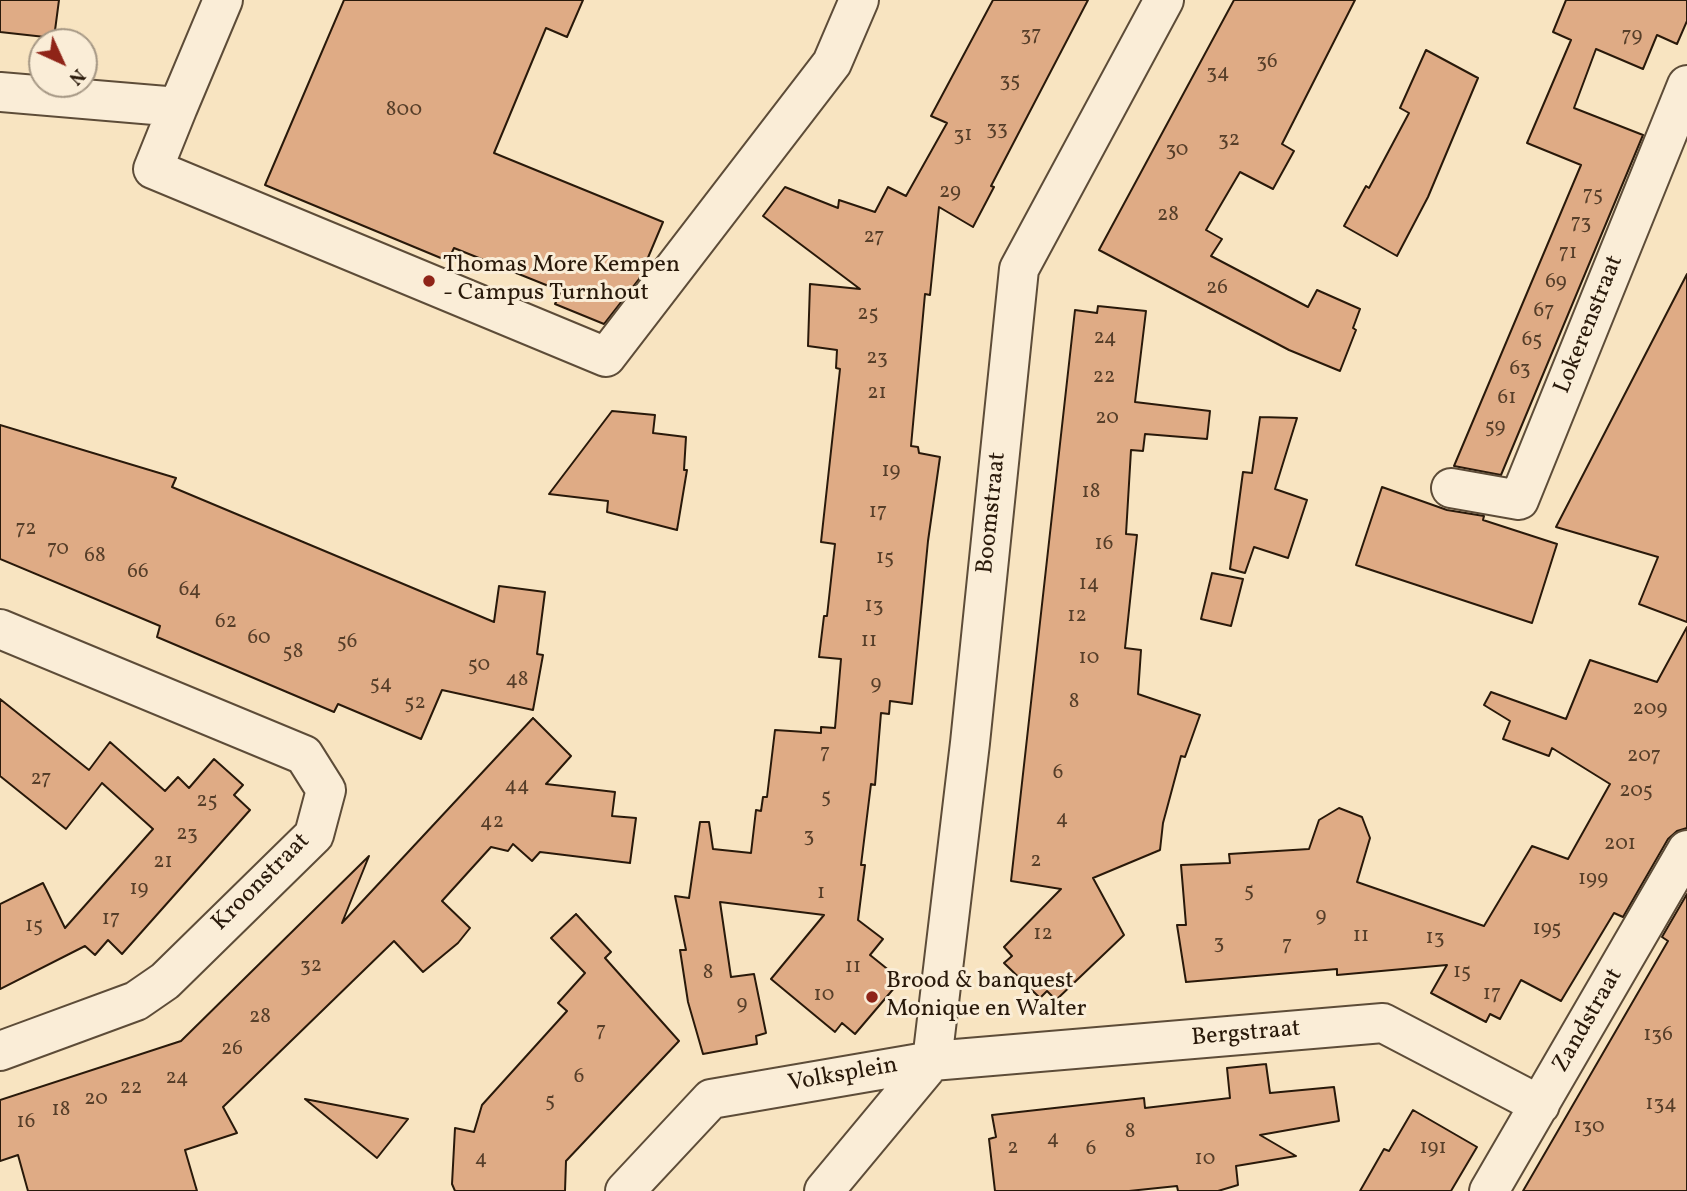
<!DOCTYPE html>
<html>
<head>
<meta charset="utf-8">
<style>
	body { margin:0 }
	#map { position:relative; width:1687px; height:1191px; overflow:hidden; background:#f8e4c1; font-family:Vollkorn,serif }
	canvas { display:block }
	.north { position:absolute; left:28px; top:28px; width:70px; height:70px; box-sizing:border-box; background:#faedd7; border:2px solid #a69885; border-radius:50%; rotate:135deg; font-size:19px; font-weight:700; line-height:28px; text-align:center; color:#29190a }
	.north::after { content:''; display:block; margin:auto; width:24px; height:32px; background:#8f2418; clip-path:polygon(50% 0,100% 100%,50% 72%,0 100%) }
</style>
</head>
<body>
<div id="map">
<canvas width="1687" height="1191"></canvas>
<div class="north">N</div>
</div>
<script>
const ctx = document.querySelector('canvas').getContext('2d');
ctx.lineJoin = 'round';
function fill(path, color) {
  ctx.fillStyle = color;
  ctx.fill(path, 'evenodd');
}
function poly(rows) {
  const path = new Path2D();
  for (const r of rows) {
    path.moveTo(r[0], r[1]);
    for (let i = 2; i < r.length; i += 2) path.lineTo(r[i], r[i + 1]);
  }
  return path;
}
function stroke(path, color, width, dash) {
  ctx.strokeStyle = color;
  ctx.lineWidth = width;
  ctx.lineCap = dash ? 'butt' : 'round';
  ctx.setLineDash(dash || []);
  ctx.stroke(path);
}
function drawText(font, color, halo, rows, align = 'center') {
  ctx.font = font + ' Vollkorn,serif';
  ctx.lineWidth = 6;
  ctx.setLineDash([]);
  ctx.textBaseline = 'middle';
  ctx.strokeStyle = halo;
  ctx.fillStyle = color;
  for (const [text, x, y, turn = 0] of rows) {
    ctx.save();
    ctx.translate(x, y);
    ctx.rotate((+turn || 0) * Math.PI / 180);
    ctx.textAlign = isNaN(turn) ? turn : align;
    if (halo) ctx.strokeText(text, 0, 0);
    ctx.fillText(text, 0, 0);
    ctx.restore();
  }
}
const building = poly([
	[0,0,59,0,54,38,0,32,0,0],
	[344,0,583,0,567,37,546,28,494,153,663,222,639,279,604,324,555,304,561,291,454,248,448,261,265,185,344,0],
	[993,0,1088,0,991,186,994,187,973,227,939,207,930,295,925,294,911,446,918,447,919,453,940,457,928,541,912,704,890,701,889,714,881,713,875,785,871,784,861,865,865,865,858,920,883,939,870,955,901,980,855,1034,842,1023,835,1032,771,979,824,915,720,902,731,977,754,974,766,1033,756,1036,757,1044,703,1054,688,1002,680,950,686,950,675,896,689,898,700,822,709,822,713,849,751,853,756,810,761,811,763,797,767,797,775,730,821,733,821,727,835,728,841,659,819,657,824,616,827,616,835,544,821,542,840,369,836,368,837,350,808,346,810,284,860,289,763,216,785,187,838,208,839,200,875,212,888,187,906,196,947,123,931,116,993,0],
	[1234,0,1355,0,1282,144,1294,151,1273,189,1240,172,1206,230,1222,239,1211,256,1308,307,1317,290,1360,309,1353,328,1356,330,1340,371,1289,350,1099,250,1234,0],
	[1566,0,1687,0,1687,21,1677,44,1657,35,1643,69,1596,49,1574,108,1643,135,1501,475,1454,466,1581,165,1527,143,1571,40,1553,32,1566,0],
	[1426,50,1478,78,1428,197,1397,256,1344,226,1366,186,1369,188,1409,113,1400,108,1426,50],
	[1687,274,1687,622,1639,604,1658,557,1556,527,1687,274],
	[1098,306,1146,311,1135,402,1210,411,1207,439,1145,434,1143,451,1131,450,1126,534,1137,535,1125,648,1141,650,1138,694,1200,715,1185,757,1181,756,1163,823,1160,850,1093,878,1124,935,1056,1000,1047,991,1040,998,1004,963,1012,956,1004,947,1061,889,1011,881,1075,310,1097,313,1098,306],
	[612,411,655,415,653,433,686,437,684,470,687,470,677,530,607,512,608,501,549,494,612,411],
	[1260,417,1297,418,1275,489,1307,500,1288,558,1254,547,1245,573,1230,569,1243,472,1252,473,1260,417],
	[0,425,176,478,172,487,494,622,499,586,545,592,537,654,543,655,533,710,442,690,421,739,338,704,334,712,157,637,160,626,0,559,0,425],
	[1382,487,1447,510,1484,516,1483,520,1557,544,1532,623,1356,565,1382,487],
	[1212,573,1243,579,1231,626,1201,619,1212,573],
	[1687,627,1687,828,1677,831,1668,839,1623,917,1614,913,1561,1001,1521,980,1500,1019,1490,1014,1486,1022,1431,993,1447,965,1337,975,1337,969,1186,982,1177,925,1186,925,1181,865,1230,863,1229,854,1309,849,1319,820,1339,808,1362,817,1370,838,1357,882,1484,926,1532,846,1568,859,1610,784,1552,748,1549,756,1503,739,1510,721,1484,705,1491,692,1566,719,1590,660,1657,682,1687,627],
	[0,699,89,770,110,742,165,791,178,777,189,788,214,759,243,785,234,795,250,810,122,954,108,940,95,955,85,946,0,989,0,904,43,883,65,928,153,829,102,783,66,829,0,776,0,699],
	[533,718,571,756,546,784,615,792,612,816,636,818,630,863,540,852,532,861,513,844,508,851,491,847,442,901,470,928,458,943,423,972,394,941,223,1107,237,1133,185,1150,197,1191,28,1191,18,1155,0,1161,0,1100,181,1041,369,856,342,923,533,718],
	[1687,894,1687,1191,1523,1191,1668,941,1662,937,1687,894],
	[576,914,611,952,605,958,679,1041,566,1161,565,1191,455,1191,452,1184,455,1128,474,1132,482,1105,567,1011,558,1003,585,973,551,938,576,914],
	[1266,1064,1270,1093,1334,1087,1339,1121,1260,1135,1296,1156,1236,1166,1238,1185,1218,1191,1178,1191,1177,1186,1129,1191,995,1191,989,1139,996,1137,992,1115,1144,1098,1145,1108,1230,1098,1227,1068,1266,1064],
	[305,1099,408,1119,377,1158,305,1099],
	[1413,1110,1477,1147,1451,1191,1360,1191,1384,1149,1389,1151,1413,1110]
]);
fill(building, '#dfab85');
stroke(building, '#29190a', 2);
const minor = poly([
	[0,92,178,107,223,0],
	[178,107,153,169,606,357,832,63,859,0],
	[1451,488,1519,500,1687,85],
	[0,629,304,755,326,790,314,835,165,981,136,1001,0,1051],
	[932,1061,970,743,1019,269,1164,0],
	[625,1191,711,1099,932,1061,1383,1023,1540,1105],
	[824,1191,932,1061],
	[1489,1191,1687,850]
]);
stroke(minor, '#5d4c38', 42);
stroke(minor, '#faedd7', 38);
for (const [x, y, r, color] of [
	[429,281,7,"#8f2418"],
	[872,997,7,"#8f2418"]
]) {
  const dot = new Path2D();
  dot.arc(x, y, r, 0, 2 * Math.PI);
  ctx.fillStyle = color;
  ctx.fill(dot);
  stroke(dot, '#faedd7', 2.5);
}
drawText('21px', '#563e29', null, [
	["37",1031,36],
	["79",1632,37],
	["36",1267,63],
	["34",1218,74],
	["35",1010,82],
	["800",404,111],
	["33",997,130],
	["31",963,136],
	["32",1229,141],
	["30",1177,151],
	["29",950,193],
	["75",1593,196],
	["28",1168,216],
	["73",1581,224],
	["27",874,238],
	["71",1568,254],
	["69",1556,283],
	["26",1217,289],
	["67",1544,312],
	["25",868,315],
	["24",1105,339],
	["65",1532,341],
	["23",877,359],
	["63",1520,370],
	["22",1104,378],
	["21",877,394],
	["61",1507,399],
	["20",1107,419],
	["59",1495,428],
	["19",891,472],
	["18",1091,493],
	["17",878,513],
	["72",26,530],
	["16",1104,545],
	["70",58,550],
	["68",95,557],
	["15",885,559],
	["66",138,573],
	["14",1089,585],
	["64",190,591],
	["13",874,607],
	["12",1077,617],
	["62",226,623],
	["60",259,639],
	["11",869,642],
	["56",347,643],
	["58",293,653],
	["10",1089,659],
	["50",479,666],
	["48",517,681],
	["54",381,685],
	["9",876,685],
	["8",1074,703],
	["52",415,704],
	["209",1650,710],
	["7",825,754],
	["207",1644,757],
	["6",1058,774],
	["27",41,780],
	["44",517,787],
	["205",1636,792],
	["5",826,798],
	["25",207,802],
	["4",1062,820],
	["42",492,823],
	["23",187,835],
	["3",809,837],
	["201",1620,845],
	["2",1036,862],
	["21",163,863],
	["199",1593,880],
	["19",139,890],
	["5",1249,892],
	["1",821,894],
	["9",1321,917],
	["17",111,920],
	["15",34,927],
	["195",1547,930],
	["12",1043,935],
	["11",1361,937],
	["13",1435,939],
	["3",1219,944],
	["7",1287,946],
	["32",311,967],
	["11",853,968],
	["15",1462,973],
	["8",708,974],
	["17",1492,995],
	["10",824,996],
	["9",742,1005],
	["28",260,1018],
	["7",601,1032],
	["136",1658,1036],
	["26",232,1050],
	["6",579,1078],
	["24",177,1079],
	["22",131,1089],
	["20",96,1100],
	["5",550,1102],
	["134",1661,1105],
	["18",61,1111],
	["16",26,1123],
	["130",1589,1128],
	["8",1130,1133],
	["4",1053,1140],
	["2",1013,1149],
	["191",1433,1149],
	["6",1091,1150],
	["4",481,1160],
	["10",1205,1160]
]);
drawText('24px', '#29190a', '#faedd7', [
	["Thomas More Kempen",443,267],
	["- Campus Turnhout",443,295],
	["Brood & banquest",886,983],
	["Monique en Walter",886,1011]
], 'left');
drawText('24px', '#29190a', '#faedd7', [
	["Lokerenstraat",1590,325,-68],
	["Boomstraat",993,513,-84],
	["Kroonstraat",262,883,-45],
	["Zandstraat",1589,1021,-60],
	["Bergstraat",1246,1035,-5],
	["Volksplein",843,1076,-10]
]);
</script>
</body>
</html>
